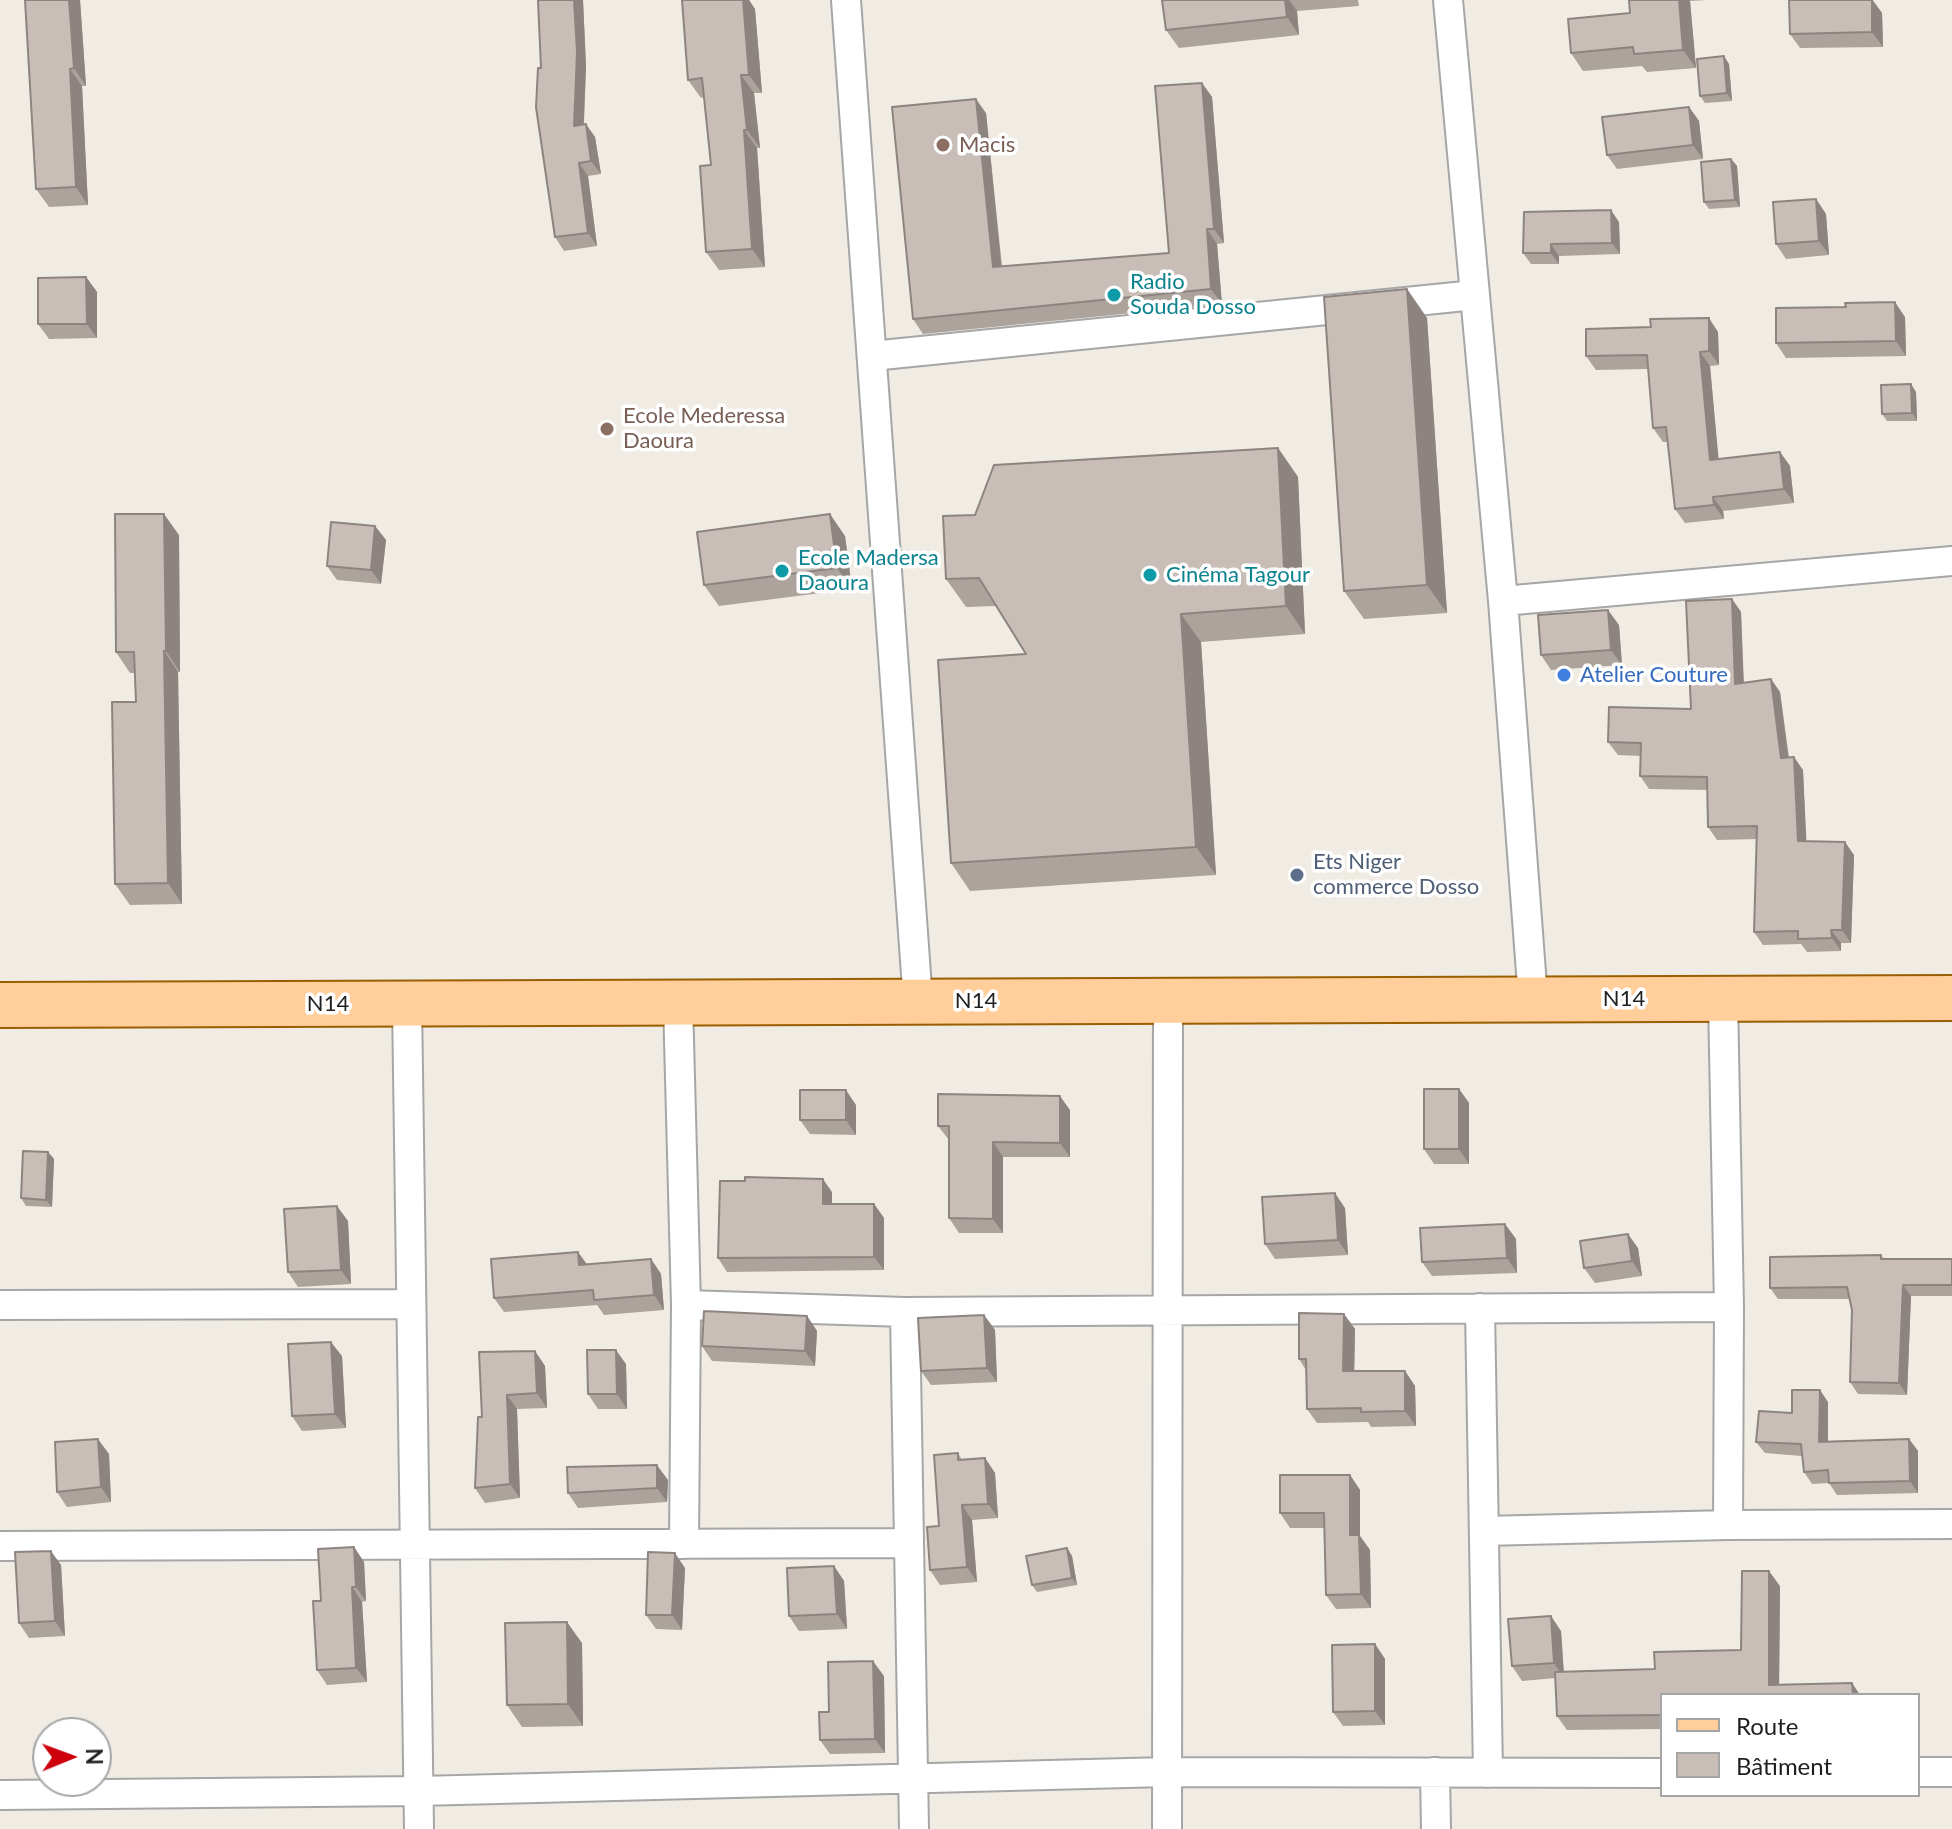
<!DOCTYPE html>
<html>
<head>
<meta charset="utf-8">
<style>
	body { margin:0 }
	#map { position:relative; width:1952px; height:1829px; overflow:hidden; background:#f0ece4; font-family:Lato,sans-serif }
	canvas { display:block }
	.legend { position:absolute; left:1660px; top:1693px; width:260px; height:104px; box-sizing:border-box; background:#fff; border:2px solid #a5a5a5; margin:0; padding:10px 14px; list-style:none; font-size:24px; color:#1f1f1f }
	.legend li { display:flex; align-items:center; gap:16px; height:40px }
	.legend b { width:40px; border:2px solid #a5a5a5 }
	.north { position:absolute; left:32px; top:1717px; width:80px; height:80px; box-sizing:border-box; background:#fff; border:2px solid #a5a5a5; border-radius:50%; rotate:89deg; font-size:22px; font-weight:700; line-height:32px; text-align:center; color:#1f1f1f }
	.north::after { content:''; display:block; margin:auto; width:28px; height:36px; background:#cd000c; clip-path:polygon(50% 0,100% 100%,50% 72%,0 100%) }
</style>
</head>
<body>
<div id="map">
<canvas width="1952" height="1829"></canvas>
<ul class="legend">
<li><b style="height:10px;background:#ffce9a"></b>Route</li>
<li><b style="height:22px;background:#c9bdb7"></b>Bâtiment</li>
</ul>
<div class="north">N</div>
</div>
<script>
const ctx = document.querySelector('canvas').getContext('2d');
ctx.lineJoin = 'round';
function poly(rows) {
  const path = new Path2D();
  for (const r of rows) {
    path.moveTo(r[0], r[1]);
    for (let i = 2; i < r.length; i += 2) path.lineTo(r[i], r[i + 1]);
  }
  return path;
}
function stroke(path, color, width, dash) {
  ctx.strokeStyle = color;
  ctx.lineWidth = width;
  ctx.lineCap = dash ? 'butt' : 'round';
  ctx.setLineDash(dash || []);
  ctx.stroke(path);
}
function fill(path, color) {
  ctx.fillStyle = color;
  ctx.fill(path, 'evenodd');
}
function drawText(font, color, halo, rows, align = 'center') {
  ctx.font = font + ' Lato,sans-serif';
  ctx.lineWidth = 7;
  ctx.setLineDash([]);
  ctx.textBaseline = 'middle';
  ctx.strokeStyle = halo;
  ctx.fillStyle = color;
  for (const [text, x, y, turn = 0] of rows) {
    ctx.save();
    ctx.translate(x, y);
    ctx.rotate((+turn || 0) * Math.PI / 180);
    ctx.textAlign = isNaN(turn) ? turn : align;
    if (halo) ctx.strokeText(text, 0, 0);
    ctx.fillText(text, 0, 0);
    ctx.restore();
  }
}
const minor = poly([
	[846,0,918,1002],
	[1448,0,1503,601,1533,999],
	[872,356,1475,295],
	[1503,601,1952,561],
	[1723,999,1729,1307,1728,1525],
	[678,1002,686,1305,684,1544],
	[407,1003,419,1829],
	[0,1305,411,1304],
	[686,1305,905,1312,1729,1307],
	[1480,1308,1488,1773],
	[905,1312,914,1829],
	[1484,1531,1728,1525,1952,1524],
	[0,1546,909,1543],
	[1435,1772,1436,1829],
	[1918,1772,1952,1772],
	[0,1795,419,1791,1167,1772,1662,1773],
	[1167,1829,1168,1000]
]);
const primary = poly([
	[0,1005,1952,998]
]);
stroke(minor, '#a6a6a6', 32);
stroke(primary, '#995e00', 48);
stroke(minor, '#fff', 28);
stroke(primary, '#ffce9a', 44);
fill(poly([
	[80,0,86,86,82,86,88,205,49,207,36,189],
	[538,0,583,0,586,66,584,124,595,137,601,174,588,176,597,246,564,251,555,237,541,68],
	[682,0,749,0,755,9,762,93,754,93,760,148,757,148,765,267,719,270,706,252,711,165,704,97,701,98,688,80],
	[1162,0,1358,0,1359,6,1297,11,1299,35,1179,48,1166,30],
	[1629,0,1707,0,1690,1,1696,68,1647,72,1642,66,1583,71,1571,53,1630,13],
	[1873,0,1882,13,1883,47,1800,48,1790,34],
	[1729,64,1732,101,1705,103,1700,96],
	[1202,83,1212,97,1224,243,1217,244,1222,304,923,334,913,319,986,113,1002,266,1169,253],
	[1689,107,1699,121,1703,159,1617,169,1607,155],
	[1731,159,1737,166,1740,207,1709,209,1704,202],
	[1816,199,1826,214,1829,255,1786,259,1776,244],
	[1619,222,1620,254,1559,256,1559,264,1531,264,1523,253],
	[86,277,97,292,97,338,49,339,38,324],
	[1407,289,1427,318,1447,613,1364,619,1344,591],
	[1905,317,1906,356,1786,358,1776,343],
	[1718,332,1719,365,1710,366,1718,459,1780,452,1790,466,1794,503,1723,511,1724,519,1685,523,1675,509,1668,442,1663,442,1653,428,1648,369,1596,370,1586,356],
	[1916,392,1917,421,1887,421,1882,414],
	[1278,448,1298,477,1305,634,1201,642,1216,875,970,891,951,863,1026,654,996,606,966,607,946,579,975,515],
	[375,526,386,540,381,584,337,580,327,566],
	[179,535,180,672,178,672,182,904,130,905,115,884,136,702,135,673,130,673,116,652],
	[845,536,852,589,719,606,704,585],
	[1732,599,1741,612,1744,683,1771,679,1780,692,1789,757,1803,770,1806,841,1854,855,1851,943,1841,943,1841,951,1807,952,1801,944,1763,945,1754,932,1757,839,1717,840,1708,827,1707,790,1649,789,1640,776,1641,756,1618,755,1608,742,1691,709],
	[1619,625,1622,665,1551,670,1541,655],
	[1459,1089,1469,1103,1469,1164,1434,1164,1424,1149],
	[856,1105,856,1135,810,1134,800,1120],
	[1070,1110,1070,1157,1003,1157,1003,1233,959,1233,949,1218,949,1140,938,1126],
	[48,1152,54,1159,52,1207,26,1206,21,1198],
	[832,1192,832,1204,874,1204,884,1218,884,1270,727,1272,718,1258],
	[1345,1208,1348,1255,1275,1259,1265,1244],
	[348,1221,351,1284,298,1287,288,1272],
	[1505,1224,1516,1239,1517,1273,1432,1276,1422,1262],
	[1638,1248,1642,1276,1595,1283,1584,1268],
	[1881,1255,1884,1259,1952,1259,1952,1296,1911,1296,1907,1395,1858,1394,1850,1382,1852,1310,1850,1299,1778,1299,1770,1288],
	[651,1259,661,1274,664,1310,604,1315,597,1305,504,1312,494,1298,587,1264],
	[1344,1314,1355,1329,1354,1371,1405,1371,1415,1386,1416,1426,1371,1427,1368,1422,1317,1423,1307,1409,1306,1370,1299,1359],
	[984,1315,995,1330,997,1382,931,1385,921,1371],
	[807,1316,817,1331,815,1366,712,1361,702,1346],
	[535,1351,545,1366,547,1408,517,1409,520,1498,485,1503,475,1488,482,1417],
	[342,1356,346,1428,302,1431,292,1416],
	[626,1364,627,1409,598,1409,588,1394],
	[1828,1402,1828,1441,1909,1439,1918,1451,1918,1493,1837,1495,1829,1483,1812,1484,1804,1472,1802,1456,1765,1453,1756,1442,1792,1413],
	[958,1453,962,1460,985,1458,995,1473,998,1518,972,1520,977,1582,940,1585,930,1570,939,1526],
	[109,1454,111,1502,67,1507,57,1492],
	[1350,1475,1360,1490,1360,1536,1370,1550,1371,1608,1336,1609,1326,1595,1324,1528,1290,1528,1280,1513],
	[668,1480,667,1502,578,1508,568,1493],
	[354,1547,364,1562,366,1601,362,1602,367,1682,327,1685,317,1670,321,1601],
	[1067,1548,1072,1556,1077,1585,1037,1592,1032,1585],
	[61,1565,65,1636,29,1638,19,1623],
	[834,1566,844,1581,847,1629,799,1631,789,1616],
	[685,1568,682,1630,656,1629,646,1615],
	[1780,1586,1779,1685,1852,1683,1860,1695,1662,1695,1662,1729,1567,1730,1557,1716,1556,1678,1522,1681,1512,1666,1561,1631,1564,1672,1655,1669,1741,1650],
	[582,1643,583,1726,522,1727,507,1705],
	[1375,1644,1385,1659,1385,1725,1343,1726,1333,1712],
	[884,1676,885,1753,830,1754,820,1740,829,1712]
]), '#ada39d');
fill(poly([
	[69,0,80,0,86,86,74,68],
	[574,0,583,0,586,66,583,139,574,126],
	[743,0,749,0,755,9,762,93,749,75],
	[1285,0,1289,0,1297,11,1299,35,1287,17],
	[1679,0,1689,0,1690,1,1696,68,1683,50],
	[1872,0,1882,13,1883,47,1872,32],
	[1724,56,1729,64,1732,101,1727,93],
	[70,69,82,86,88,205,76,187],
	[741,75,754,93,760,148,747,130],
	[1202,83,1212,97,1224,243,1214,229],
	[976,99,986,113,1003,282,993,267],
	[1689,107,1699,121,1703,159,1693,145],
	[586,124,595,137,601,174,591,161],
	[744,130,757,148,765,267,752,249],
	[1731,159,1737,166,1740,207,1735,200],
	[579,163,588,176,597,246,588,233],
	[1816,199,1826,214,1829,255,1819,241],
	[1611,210,1619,222,1620,254,1612,243],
	[1207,229,1217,244,1222,304,1211,289],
	[1551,244,1559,256,1559,264,1551,253],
	[86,277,97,292,97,338,87,324],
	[1407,289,1427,318,1447,613,1427,585],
	[1895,302,1905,317,1906,356,1896,341],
	[1709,318,1718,332,1719,365,1709,351],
	[1700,352,1710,366,1720,474,1710,460],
	[1911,384,1916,392,1917,421,1912,413],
	[1278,448,1298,477,1305,634,1286,606],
	[1780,452,1790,466,1794,503,1784,489],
	[1713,497,1723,511,1724,519,1714,505],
	[164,514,179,535,180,672,166,651],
	[830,514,845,536,852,589,837,568],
	[375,526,386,540,381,584,371,570],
	[1732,599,1741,612,1744,697,1735,684],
	[1608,610,1619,625,1622,665,1611,650],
	[1181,614,1201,642,1216,875,1196,847],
	[164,651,178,672,182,904,168,883],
	[1771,679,1780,692,1790,771,1781,758],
	[1794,757,1803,770,1807,854,1798,841],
	[1845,842,1854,855,1851,943,1842,930],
	[1831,930,1841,943,1841,951,1832,938],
	[1459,1089,1469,1103,1469,1164,1459,1149],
	[846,1090,856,1105,856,1135,846,1120],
	[1060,1096,1070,1110,1070,1157,1060,1143],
	[993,1142,1003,1157,1003,1233,993,1219],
	[48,1152,54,1159,52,1207,46,1200],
	[823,1179,832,1192,832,1217,823,1204],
	[1335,1193,1345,1208,1348,1255,1338,1240],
	[874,1204,884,1218,884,1270,874,1257],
	[337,1206,348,1221,351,1284,341,1270],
	[1505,1224,1516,1239,1517,1273,1507,1258],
	[1628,1234,1638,1248,1642,1276,1632,1261],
	[578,1252,589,1267,579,1265],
	[651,1259,661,1274,664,1310,654,1295],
	[1903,1285,1911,1296,1907,1395,1899,1383],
	[1344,1314,1355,1329,1354,1386,1343,1371],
	[984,1315,995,1330,997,1382,987,1368],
	[807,1316,817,1331,815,1366,805,1351],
	[331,1342,342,1356,346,1428,335,1414],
	[616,1350,626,1364,627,1409,617,1394],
	[535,1351,545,1366,547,1408,537,1393],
	[1405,1371,1415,1386,1416,1426,1405,1411],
	[1820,1390,1828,1402,1828,1454,1819,1442],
	[507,1395,517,1409,520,1498,510,1484],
	[98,1439,109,1454,111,1502,101,1487],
	[1909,1439,1918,1451,1918,1493,1910,1481],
	[985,1458,995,1473,998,1518,988,1504],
	[657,1465,668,1480,667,1502,657,1488],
	[1350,1475,1360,1490,1360,1536,1370,1550,1371,1608,1361,1594,1350,1535],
	[962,1505,972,1520,977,1582,967,1567],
	[354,1547,364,1562,366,1601,356,1587],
	[1067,1548,1072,1556,1077,1585,1072,1578],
	[51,1551,61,1565,65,1636,55,1621],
	[675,1553,685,1568,682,1630,672,1615],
	[834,1566,844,1581,847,1629,837,1614],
	[1769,1571,1780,1586,1779,1695,1769,1685],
	[352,1587,362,1602,367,1682,356,1668],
	[1551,1616,1561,1631,1564,1678,1554,1663],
	[567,1622,582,1643,583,1726,568,1704],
	[1375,1644,1385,1659,1385,1725,1375,1711],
	[873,1661,884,1676,885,1753,875,1739],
	[1852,1683,1860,1695,1853,1695]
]), '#8d8480');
const building = poly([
	[25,0,69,0,74,68,70,69,76,187,36,189,25,0],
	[538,0,574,0,577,52,574,126,586,124,591,161,579,163,588,233,555,237,536,107,538,68,541,68,538,0],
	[682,0,743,0,749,75,741,75,747,130,744,130,752,249,706,252,700,166,711,165,702,78,688,80,682,0],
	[1162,0,1285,0,1287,17,1166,30,1162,0],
	[1629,0,1679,0,1683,50,1634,54,1633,47,1571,53,1568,19,1630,13,1629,0],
	[1789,0,1872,0,1872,32,1790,34,1789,0],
	[1724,56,1727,93,1700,96,1697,59,1724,56],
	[1202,83,1214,229,1207,229,1211,289,913,319,892,107,976,99,993,267,1169,253,1155,86,1202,83],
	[1689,107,1693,145,1607,155,1602,117,1689,107],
	[1731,159,1735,200,1704,202,1701,162,1731,159],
	[1816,199,1819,241,1776,244,1773,202,1816,199],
	[1611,210,1612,243,1551,244,1551,253,1523,253,1524,212,1611,210],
	[86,277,87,324,38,324,38,278,86,277],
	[1407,289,1427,585,1344,591,1324,297,1407,289],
	[1895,302,1896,341,1776,343,1776,308,1846,307,1845,303,1895,302],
	[1709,318,1709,351,1700,352,1710,460,1780,452,1784,489,1713,497,1714,505,1675,509,1666,427,1653,428,1647,355,1586,356,1586,329,1651,327,1650,319,1709,318],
	[1911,384,1912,413,1882,414,1881,385,1911,384],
	[1278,448,1286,606,1181,614,1196,847,951,863,938,660,1026,654,979,578,946,579,943,516,975,515,994,465,1278,448],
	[115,514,164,514,166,651,164,651,168,883,115,884,112,702,136,702,134,652,116,652,115,514],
	[830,514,837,568,704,585,697,532,830,514],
	[331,522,375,526,371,570,327,566,331,522],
	[1732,599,1735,684,1771,679,1781,758,1794,757,1798,841,1845,842,1842,930,1831,930,1832,938,1798,939,1798,931,1754,932,1757,826,1708,827,1707,777,1640,776,1641,743,1608,742,1609,707,1691,709,1686,601,1732,599],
	[1608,610,1611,650,1541,655,1538,615,1608,610],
	[1424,1089,1459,1089,1459,1149,1424,1149,1424,1089],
	[800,1090,846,1090,846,1120,800,1120,800,1090],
	[938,1094,1060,1096,1060,1143,993,1142,993,1219,949,1218,949,1126,938,1126,938,1094],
	[23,1151,48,1152,46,1200,21,1198,23,1151],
	[745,1177,823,1179,823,1204,874,1204,874,1257,718,1258,720,1181,745,1181,745,1177],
	[1335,1193,1338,1240,1265,1244,1262,1197,1335,1193],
	[337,1206,341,1270,288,1272,284,1209,337,1206],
	[1505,1224,1507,1258,1422,1262,1420,1228,1505,1224],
	[1628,1234,1632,1261,1584,1268,1580,1241,1628,1234],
	[578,1252,579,1265,651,1259,654,1295,594,1300,593,1290,494,1298,491,1259,578,1252],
	[1881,1255,1881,1259,1952,1259,1952,1285,1903,1285,1899,1383,1850,1382,1852,1310,1847,1287,1770,1288,1770,1257,1881,1255],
	[704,1311,807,1316,805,1351,702,1346,704,1311],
	[1299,1313,1344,1314,1343,1371,1405,1371,1405,1411,1361,1412,1361,1408,1307,1409,1306,1359,1299,1359,1299,1313],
	[984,1315,987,1368,921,1371,918,1318,984,1315],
	[331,1342,335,1414,292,1416,288,1344,331,1342],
	[587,1350,616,1350,617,1394,588,1394,587,1350],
	[535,1351,537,1393,507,1395,510,1484,475,1488,478,1417,482,1417,479,1352,535,1351],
	[1792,1390,1820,1390,1819,1442,1909,1439,1910,1481,1829,1483,1828,1470,1804,1472,1801,1444,1756,1442,1759,1411,1792,1413,1792,1390],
	[98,1439,101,1487,57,1492,55,1442,98,1439],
	[958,1453,958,1460,985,1458,988,1504,962,1505,967,1567,930,1570,927,1527,939,1526,934,1455,958,1453],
	[657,1465,657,1488,568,1493,567,1467,657,1465],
	[1280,1475,1350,1475,1350,1535,1359,1535,1361,1594,1326,1595,1324,1513,1280,1513,1280,1475],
	[354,1547,356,1587,352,1587,356,1668,317,1670,313,1601,321,1601,318,1549,354,1547],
	[1067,1548,1072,1578,1032,1585,1026,1556,1067,1548],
	[51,1551,55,1621,19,1623,15,1552,51,1551],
	[648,1552,675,1553,672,1615,646,1615,648,1552],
	[834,1566,837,1614,789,1616,787,1568,834,1566],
	[1742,1571,1769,1571,1769,1685,1852,1683,1853,1695,1662,1695,1662,1715,1557,1716,1555,1672,1655,1669,1654,1652,1741,1650,1742,1571],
	[1551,1616,1554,1663,1512,1666,1508,1619,1551,1616],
	[567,1622,568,1704,507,1705,505,1623,567,1622],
	[1375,1644,1375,1711,1333,1712,1332,1645,1375,1644],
	[873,1661,875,1739,820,1740,819,1712,829,1712,828,1662,873,1661]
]);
fill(building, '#c9bdb7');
stroke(building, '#8d8480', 2);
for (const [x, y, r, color] of [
	[943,145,8,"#8d6e63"],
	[1114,295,8,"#0f9aa8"],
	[607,429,8,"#8d6e63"],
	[782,571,8,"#0f9aa8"],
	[1150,575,8,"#0f9aa8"],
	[1564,675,8,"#3f7fe0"],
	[1297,875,8,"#5c6f8a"]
]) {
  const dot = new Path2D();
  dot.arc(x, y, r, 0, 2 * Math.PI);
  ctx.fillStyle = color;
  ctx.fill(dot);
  stroke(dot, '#fff', 3);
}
drawText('22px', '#785e54', '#fff', [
	["Macis",959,145],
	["Ecole Mederessa",623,416],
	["Daoura",623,441]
], 'left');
drawText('22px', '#0d838f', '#fff', [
	["Radio",1130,282],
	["Souda Dosso",1130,307],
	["Ecole Madersa",798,558],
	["Daoura",798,583],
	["Cinéma Tagour",1166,575]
], 'left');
drawText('22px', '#366cbe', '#fff', [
	["Atelier Couture",1580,675]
], 'left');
drawText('22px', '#4e5e75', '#fff', [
	["Ets Niger",1313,862],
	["commerce Dosso",1313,887]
], 'left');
drawText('22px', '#1f1f1f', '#fff', [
	["N14",1624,999],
	["N14",976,1001],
	["N14",328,1004]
]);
</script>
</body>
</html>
